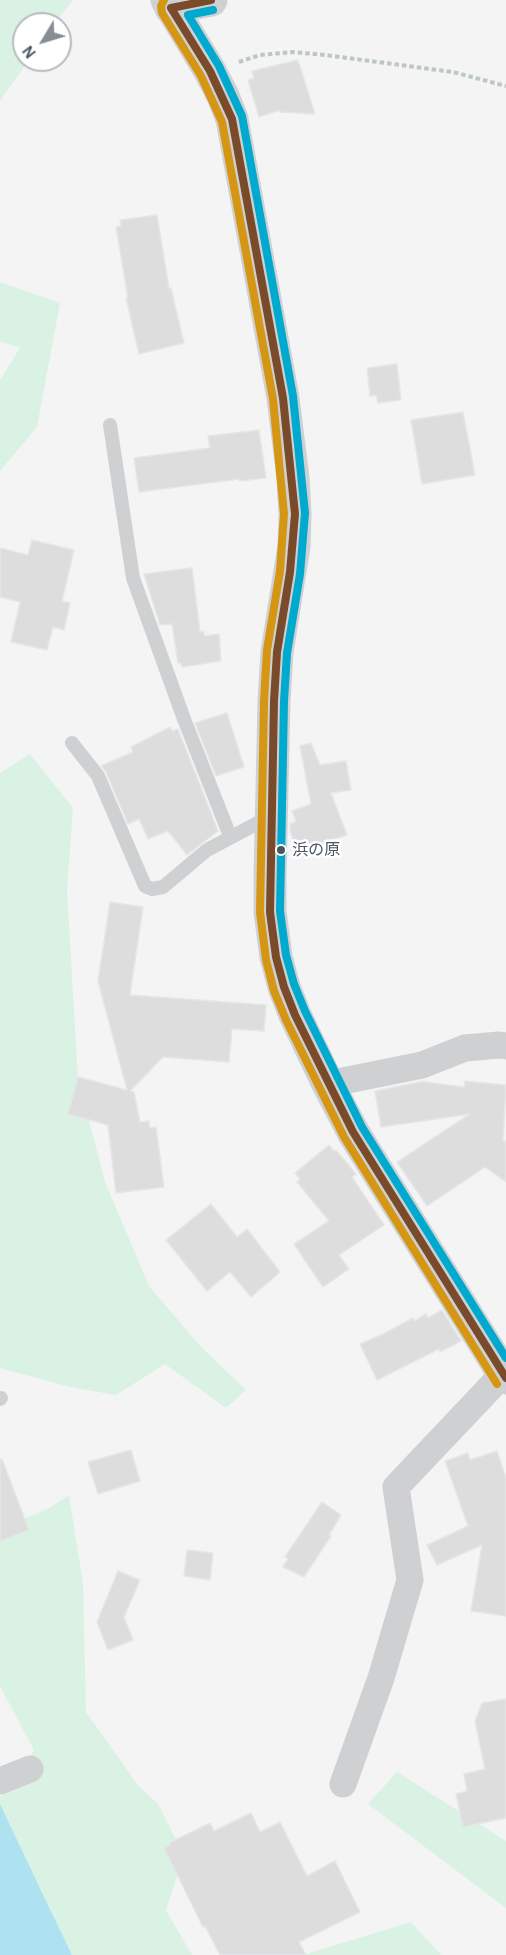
<!DOCTYPE html>
<html>
<head>
<meta charset="utf-8">
<style>
	body { margin:0 }
	#map { position:relative; width:506px; height:1955px; overflow:hidden; background:#f4f4f4; font-family:"Alegreya Sans",sans-serif }
	canvas { display:block }
	.north { position:absolute; left:12px; top:12px; width:60px; height:60px; box-sizing:border-box; background:#fff; border:2px solid #b7bbc0; border-radius:50%; rotate:232deg; font-size:16px; font-weight:700; line-height:24px; text-align:center; color:#4a5661 }
	.north::after { content:''; display:block; margin:auto; width:21px; height:27px; background:#868d94; clip-path:polygon(50% 0,100% 100%,50% 72%,0 100%) }
</style>
</head>
<body>
<div id="map">
<canvas width="506" height="1955"></canvas>
<div class="north">N</div>
</div>
<script>
const ctx = document.querySelector('canvas').getContext('2d');
ctx.lineJoin = 'round';
function fill(path, color) {
  ctx.fillStyle = color;
  ctx.fill(path, 'evenodd');
}
function poly(rows) {
  const path = new Path2D();
  for (const r of rows) {
    path.moveTo(r[0], r[1]);
    for (let i = 2; i < r.length; i += 2) path.lineTo(r[i], r[i + 1]);
  }
  return path;
}
function stroke(path, color, width, dash) {
  ctx.strokeStyle = color;
  ctx.lineWidth = width;
  ctx.lineCap = dash ? 'butt' : 'round';
  ctx.setLineDash(dash || []);
  ctx.stroke(path);
}
function drawText(font, color, halo, rows, align = 'center') {
  ctx.font = font + ' "Alegreya Sans","Noto Sans JP",sans-serif';
  ctx.lineWidth = 5;
  ctx.setLineDash([]);
  ctx.textBaseline = 'middle';
  ctx.strokeStyle = halo;
  ctx.fillStyle = color;
  for (const [text, x, y, turn = 0] of rows) {
    ctx.save();
    ctx.translate(x, y);
    ctx.rotate((+turn || 0) * Math.PI / 180);
    ctx.textAlign = isNaN(turn) ? turn : align;
    if (halo) ctx.strokeText(text, 0, 0);
    ctx.fillText(text, 0, 0);
    ctx.restore();
  }
}
fill(poly([
	[0,0,73,0,54,24,24,24,24,60,29,60,0,101],
	[0,282,60,303,37,427,0,471,0,380,20,348,0,341],
	[30,754,73,808,67,891,78,1079,105,1182,149,1286,202,1348,246,1390,226,1408,165,1364,116,1395,70,1387,0,1368,0,773],
	[69,1495,83,1584,86,1712,138,1785,158,1804,184,1855,166,1910,192,1955,72,1955,0,1804,0,1797,34,1750,0,1686,0,1535,2,1529,49,1508],
	[397,1772,506,1841,506,1908,368,1804],
	[411,1922,441,1955,303,1955]
]), '#d9f2e3');
fill(poly([
	[0,1804,49,1907,72,1955,0,1955]
]), '#aee2f0');
const building = poly([
	[298,60,315,114,280,112,280,110,259,117,248,80,254,78,252,71,298,60],
	[157,215,169,288,171,288,184,343,139,354,126,298,128,298,116,227,121,226,120,220,157,215],
	[397,364,401,400,378,403,376,395,370,396,367,368,397,364],
	[463,412,475,475,422,484,411,420,463,412],
	[259,430,266,478,239,481,239,479,139,492,134,458,210,448,208,436,259,430],
	[32,540,74,550,62,601,70,603,64,630,53,627,47,650,11,642,20,602,0,597,0,548,28,555,32,540],
	[192,568,200,632,204,631,204,636,219,634,221,661,182,667,181,663,178,663,172,624,160,625,144,574,192,568],
	[227,713,244,767,216,776,195,723,227,713],
	[170,727,172,731,178,729,218,831,187,855,168,831,148,839,139,819,128,824,106,772,101,766,133,752,131,747,170,727],
	[311,743,320,765,346,761,351,790,331,793,347,835,302,849,300,845,296,847,290,831,290,824,296,821,292,811,311,804,300,746,311,743],
	[110,902,143,907,130,995,266,1005,264,1031,232,1029,229,1062,163,1057,130,1091,134,1092,140,1122,149,1121,150,1128,156,1127,164,1187,116,1193,108,1125,68,1114,78,1077,127,1090,98,981,110,902],
	[425,1081,425,1082,464,1087,465,1081,506,1085,503,1141,506,1141,506,1182,485,1167,427,1206,397,1162,470,1114,381,1127,375,1091,425,1081],
	[329,1145,334,1151,336,1150,356,1174,352,1177,384,1225,339,1255,349,1269,323,1287,294,1244,329,1221,297,1182,300,1179,295,1173,329,1145],
	[211,1204,237,1237,247,1229,280,1272,251,1297,230,1272,207,1291,166,1240,211,1204],
	[442,1310,461,1341,440,1352,439,1349,377,1380,360,1344,381,1335,413,1318,415,1321,426,1314,428,1318,442,1310],
	[131,1450,140,1481,98,1494,88,1462,131,1450],
	[497,1451,506,1478,506,1616,471,1611,482,1545,437,1565,427,1545,468,1526,445,1461,468,1453,470,1460,497,1451],
	[0,1459,2,1459,29,1530,0,1541,0,1459],
	[322,1502,341,1515,329,1535,331,1536,304,1577,283,1567,288,1559,285,1557,322,1502],
	[187,1550,213,1553,210,1580,184,1576,187,1550],
	[118,1571,140,1580,124,1617,133,1640,108,1650,97,1622,118,1571],
	[506,1699,506,1818,463,1827,456,1794,467,1791,464,1774,485,1769,475,1721,482,1703,506,1699],
	[251,1813,260,1832,280,1822,307,1876,335,1861,360,1912,299,1942,306,1955,220,1955,205,1926,203,1927,164,1848,170,1845,169,1843,210,1823,214,1831,251,1813]
]);
fill(building, '#ddddde');
stroke(building, '#e5e6e7', 1.5);
stroke(poly([
	[239,62,260,55,293,52,325,55,453,72,506,86]
]), '#bcc7c4', 4, [4.5, 3]);
stroke(poly([
	[110,425,133,578,184,719,230,836],
	[72,743,98,776,145,886,152,889,163,887,207,850,269,817],
	[0,1399,1,1398]
]), '#ced0d2', 14);
stroke(poly([
	[328,1084,422,1065,465,1048,499,1045,506,1046],
	[0,1781,30,1769],
	[343,1784,381,1678,410,1580,396,1487,503,1374]
]), '#ced0d2', 27);
stroke(poly([
	[167,0,210,71,223,96,232,119,283,398,293,478,295,514,294,546,277,652,274,701,270,876,270,912,276,957,284,987,295,1015,328,1084,353,1132,506,1378],
	[171,8,211,0]
]), '#ced0d4', 33);
stroke(poly([
	[211,0,171,8,210,71,232,119,283,398,295,514,290,572,277,652,274,701,270,912,276,957,284,987,295,1015,353,1132,506,1378]
]), '#7a4b2a', 8);
stroke(poly([
	[164,0,161,6,162,13,201,76,222,122,273,399,284,514,280,571,267,650,264,701,260,912,266,960,274,991,286,1020,344,1137,497,1384]
]), '#d49613', 8);
stroke(poly([
	[213,10,188,15,219,66,242,116,293,396,305,513,300,574,287,653,284,701,280,911,286,955,294,984,305,1011,362,1127,506,1358]
]), '#00a9ce', 8);
for (const [x, y, r, color] of [
	[281,850,5,"#4a5661"]
]) {
  const dot = new Path2D();
  dot.arc(x, y, r, 0, 2 * Math.PI);
  ctx.fillStyle = color;
  ctx.fill(dot);
  stroke(dot, '#fff', 2);
}
drawText('16px', '#4a5661', '#fff', [
	["浜の原",292,850]
], 'left');
</script>
</body>
</html>
